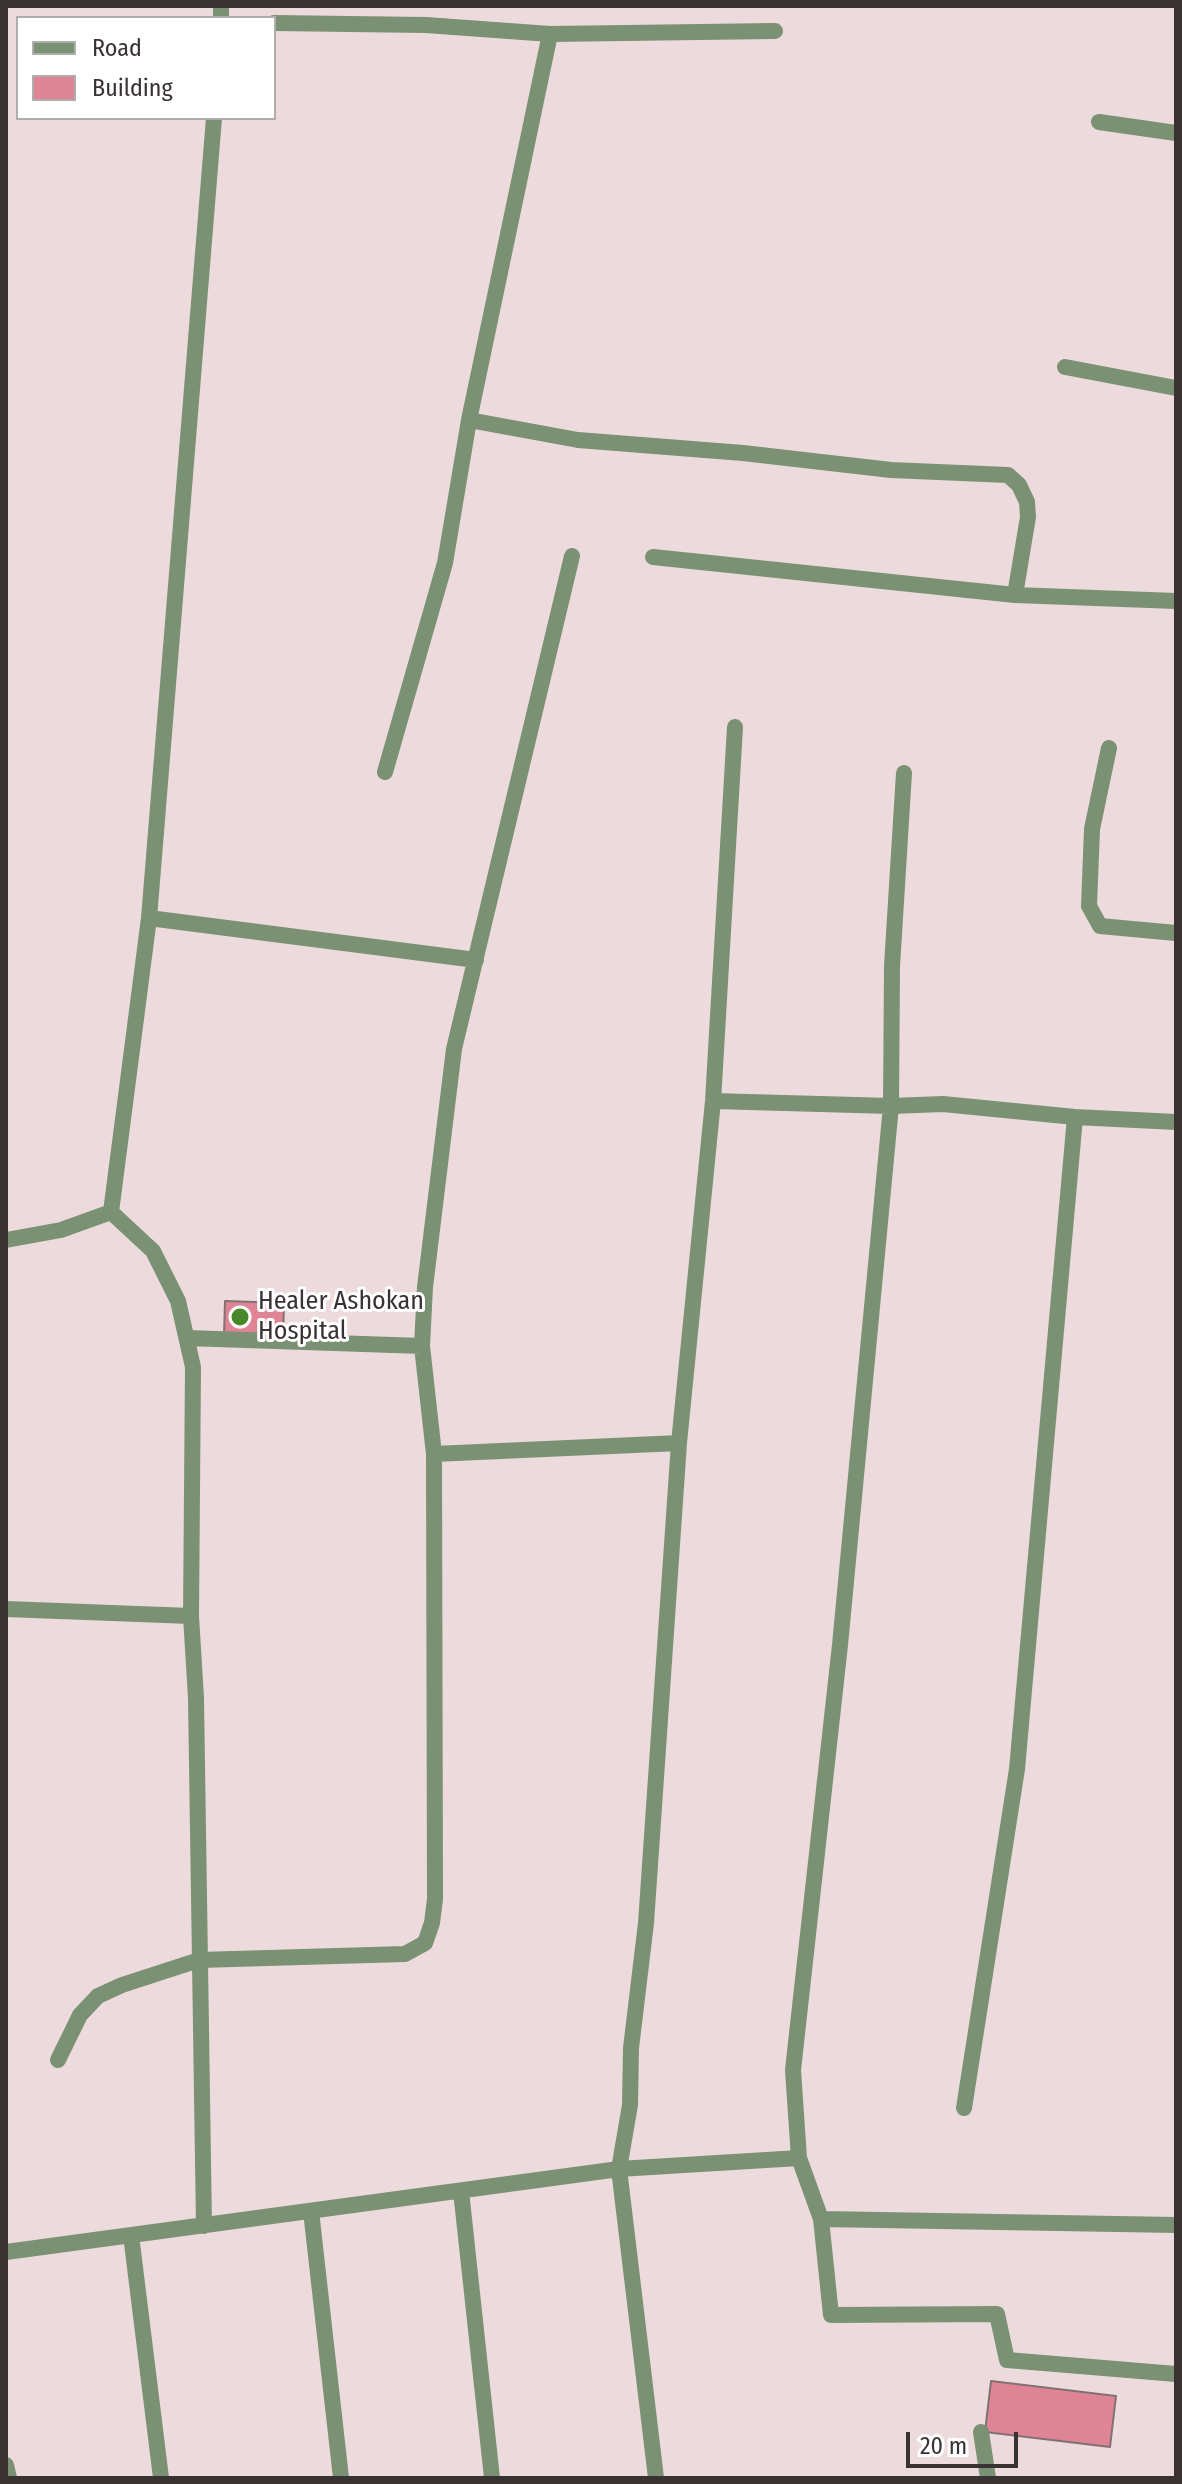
<!DOCTYPE html>
<html>
<head>
<meta charset="utf-8">
<style>
	body { margin:0 }
	#map { position:relative; width:1182px; height:2484px; overflow:hidden; background:#eddadd; font-family:"Fira Sans Condensed",sans-serif }
	canvas { display:block }
	.frame { position:absolute; inset:0; border:8px solid #393233; pointer-events:none }
	.legend { position:absolute; left:16px; top:16px; width:260px; height:104px; box-sizing:border-box; background:#fff; border:2px solid #b0adad; margin:0; padding:10px 14px; list-style:none; font-size:24px; color:#393233 }
	.legend li { display:flex; align-items:center; gap:16px; height:40px }
	.legend b { width:40px; border:2px solid #b0adad }
	.scale { position:absolute; left:906px; top:2432px; width:112px; height:36px; box-sizing:border-box; border:4px solid #393233; border-top:0; padding-left:10px; font-size:24px; line-height:28px; white-space:nowrap; color:#393233; -webkit-text-stroke:6px #fff; paint-order:stroke }
</style>
</head>
<body>
<div id="map">
<canvas width="1182" height="2484"></canvas>
<div class="frame"></div>
<ul class="legend">
<li><b style="height:10px;background:#7b9173"></b>Road</li>
<li><b style="height:22px;background:#df8495"></b>Building</li>
</ul>
<div class="scale">20 m</div>
</div>
<script>
const ctx = document.querySelector('canvas').getContext('2d');
ctx.lineJoin = 'round';
function fill(path, color) {
  ctx.fillStyle = color;
  ctx.fill(path, 'evenodd');
}
function poly(rows) {
  const path = new Path2D();
  for (const r of rows) {
    path.moveTo(r[0], r[1]);
    for (let i = 2; i < r.length; i += 2) path.lineTo(r[i], r[i + 1]);
  }
  return path;
}
function stroke(path, color, width, dash) {
  ctx.strokeStyle = color;
  ctx.lineWidth = width;
  ctx.lineCap = dash ? 'butt' : 'round';
  ctx.setLineDash(dash || []);
  ctx.stroke(path);
}
function drawText(font, color, halo, rows, align = 'center') {
  ctx.font = font + ' "Fira Sans Condensed",sans-serif';
  ctx.lineWidth = 6;
  ctx.setLineDash([]);
  ctx.textBaseline = 'middle';
  ctx.strokeStyle = halo;
  ctx.fillStyle = color;
  for (const [text, x, y, turn = 0] of rows) {
    ctx.save();
    ctx.translate(x, y);
    ctx.rotate((+turn || 0) * Math.PI / 180);
    ctx.textAlign = isNaN(turn) ? turn : align;
    if (halo) ctx.strokeText(text, 0, 0);
    ctx.fillText(text, 0, 0);
    ctx.restore();
  }
}
const building = poly([
	[225,1301,284,1303,283,1338,224,1336,225,1301],
	[991,2381,1116,2396,1110,2447,985,2432,991,2381]
]);
fill(building, '#df8495');
stroke(building, '#827173', 2);
stroke(poly([
	[58,2060,80,2015,98,1996,122,1985,199,1960]
]), '#7b9173', 16);
stroke(poly([
	[221,6,221,18],
	[274,23,426,25,550,34,775,31],
	[1099,122,1176,133],
	[1065,367,1176,388],
	[469,420,578,440,743,453,891,470,1008,475,1019,485,1027,502,1028,517,1015,595],
	[653,557,1015,595,1176,601],
	[1109,748,1092,829,1089,906,1100,926,1176,933],
	[385,772,445,563,469,420,550,34],
	[904,773,892,966,891,1106,840,1645,793,2070,799,2158,821,2219,831,2315,997,2314,1007,2360,1176,2374],
	[149,918,476,960],
	[713,1101,891,1106,943,1104,1075,1117,1176,1122],
	[6,1240,61,1230,111,1212],
	[187,1338,422,1346],
	[434,1454,679,1443],
	[6,1609,191,1616],
	[199,1960,405,1954,425,1943,432,1923,435,1899,434,1454,422,1346,425,1287,454,1049,572,556],
	[964,2108,1017,1769,1075,1117],
	[461,2191,492,2478],
	[311,2211,341,2478],
	[821,2219,1176,2225],
	[204,2226,196,1698,191,1616,193,1367,178,1301,153,1251,111,1212,149,918,214,118],
	[131,2235,161,2478],
	[6,2252,619,2169,799,2158],
	[981,2432,988,2478],
	[6,2465,9,2478],
	[656,2478,619,2169,630,2105,631,2048,646,1923,679,1443,713,1101,735,727]
]), '#7b9173', 16);
for (const [x, y, r, color] of [
	[240,1317,10,"#498829"]
]) {
  const dot = new Path2D();
  dot.arc(x, y, r, 0, 2 * Math.PI);
  ctx.fillStyle = color;
  ctx.fill(dot);
  stroke(dot, '#fff', 3);
}
drawText('26px', '#393233', '#fff', [
	["Healer Ashokan",258,1302],
	["Hospital",258,1332]
], 'left');
</script>
</body>
</html>
